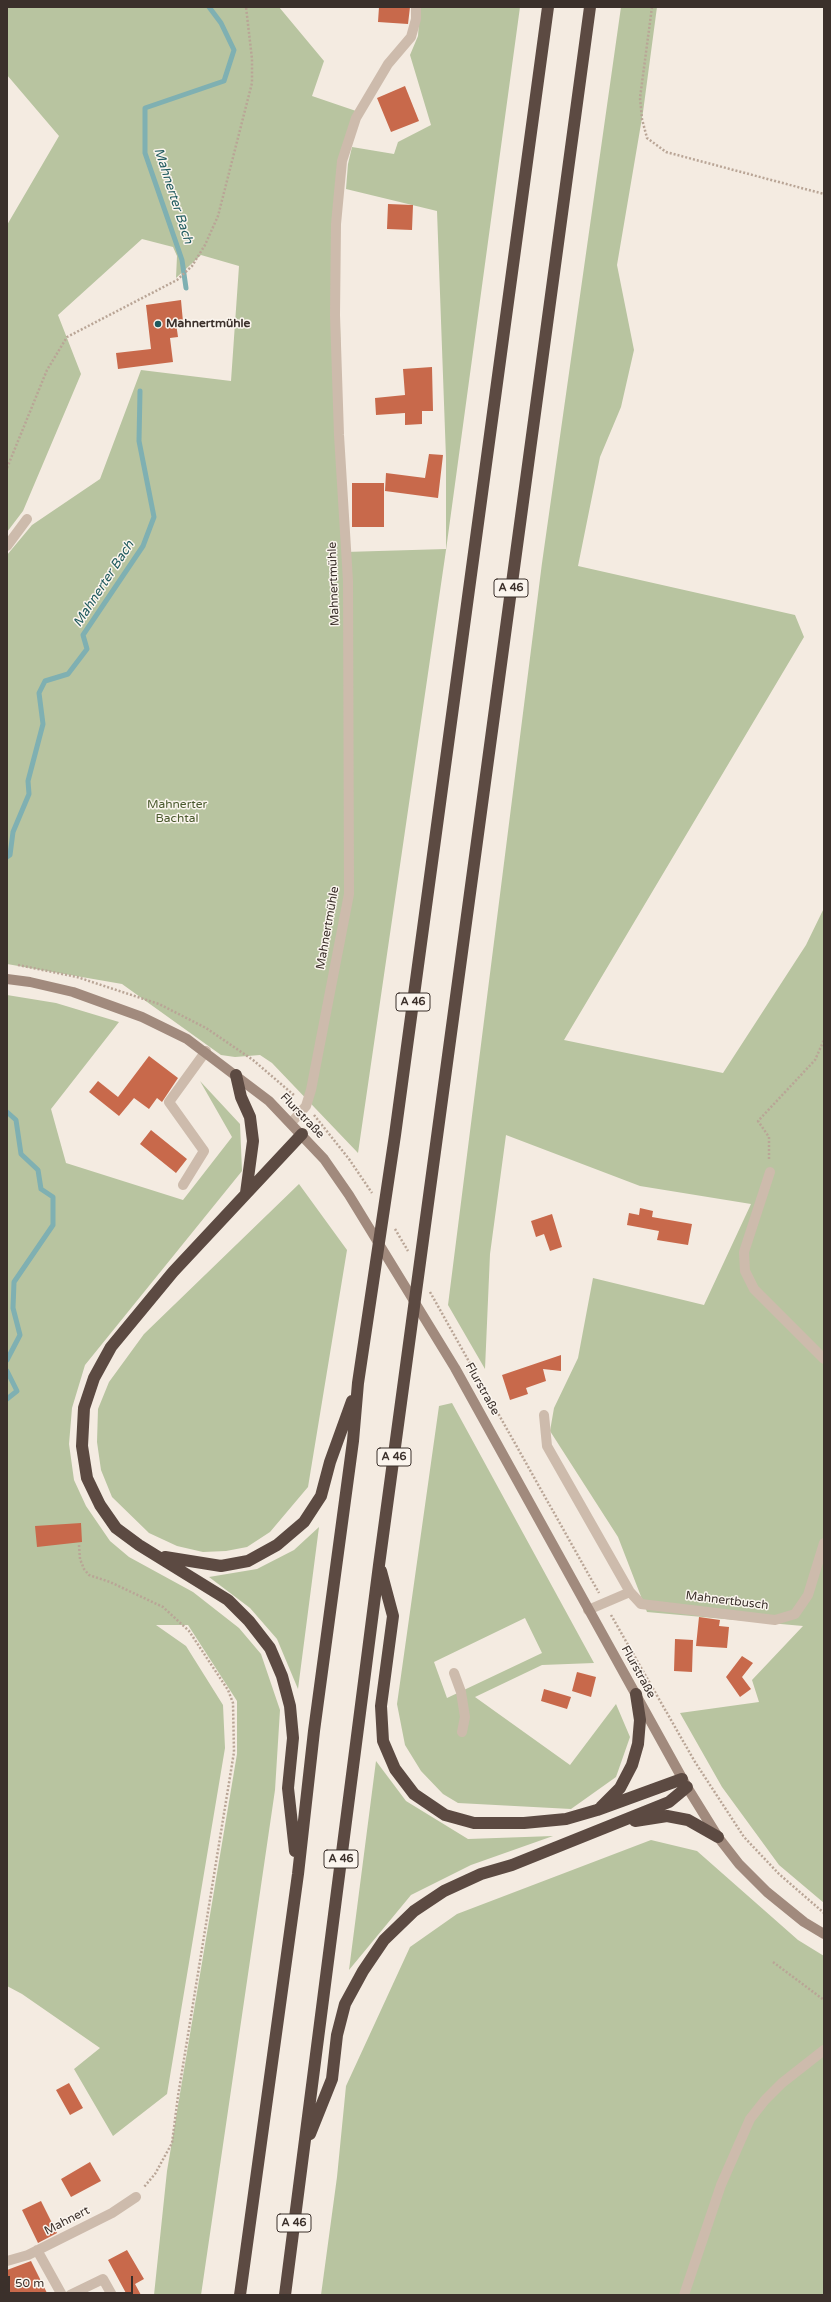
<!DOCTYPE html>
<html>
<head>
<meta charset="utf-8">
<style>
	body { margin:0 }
	#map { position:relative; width:831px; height:2302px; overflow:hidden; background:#f4ebe1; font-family:"Varela Round",sans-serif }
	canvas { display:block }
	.frame { position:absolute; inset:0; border:8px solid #3b302b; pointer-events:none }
	.scale { position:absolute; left:8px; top:2276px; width:125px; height:18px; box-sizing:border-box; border:2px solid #3b302b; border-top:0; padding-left:5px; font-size:12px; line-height:14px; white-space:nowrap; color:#3b302b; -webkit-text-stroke:3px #fbf5ee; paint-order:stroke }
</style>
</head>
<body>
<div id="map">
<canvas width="831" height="2302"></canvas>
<div class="frame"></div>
<div class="scale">50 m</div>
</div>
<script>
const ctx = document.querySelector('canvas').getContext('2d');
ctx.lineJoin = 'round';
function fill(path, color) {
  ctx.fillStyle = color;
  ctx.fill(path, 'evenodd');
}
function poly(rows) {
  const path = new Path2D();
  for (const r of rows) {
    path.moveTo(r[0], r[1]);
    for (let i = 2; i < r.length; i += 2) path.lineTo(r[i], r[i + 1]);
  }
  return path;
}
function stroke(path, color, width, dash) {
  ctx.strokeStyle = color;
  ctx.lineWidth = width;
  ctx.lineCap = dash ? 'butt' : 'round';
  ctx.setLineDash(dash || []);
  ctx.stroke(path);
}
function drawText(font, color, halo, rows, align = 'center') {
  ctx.font = font + ' "Varela Round",sans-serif';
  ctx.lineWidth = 3;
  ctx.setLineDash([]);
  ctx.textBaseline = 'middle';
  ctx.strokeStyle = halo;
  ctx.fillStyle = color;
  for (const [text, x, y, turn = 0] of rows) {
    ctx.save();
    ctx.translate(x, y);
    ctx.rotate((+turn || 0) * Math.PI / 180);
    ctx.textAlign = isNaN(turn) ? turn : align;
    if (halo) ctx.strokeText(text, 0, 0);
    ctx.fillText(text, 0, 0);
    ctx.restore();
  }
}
fill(poly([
	[7,7,279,7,324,61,312,96,356,111,337,190,345,552,446,549,446,458,437,211,346,189,348,164,352,147,394,154,398,142,431,125,410,55,418,36,420,7,520,7,446,550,358,1153,272,1063,260,1055,235,1057,221,1055,122,984,7,964,7,555,32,525,100,479,141,370,231,381,239,266,201,255,176,278,177,256,173,247,142,239,58,315,81,374,23,511,7,532,7,225,59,136,7,75],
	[621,7,657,7,643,112,617,265,634,350,621,407,600,457,578,566,795,615,804,637,564,1040,723,1073,806,945,824,908,824,1903,779,1865,722,1787,680,1713,759,1702,752,1680,803,1626,647,1612,618,1537,550,1431,554,1408,578,1358,593,1278,704,1305,751,1204,640,1186,506,1135,490,1254,485,1369,448,1305,542,563],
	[7,995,56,1003,119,1022,51,1109,66,1163,183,1200,232,1137,200,1081,240,1124,242,1171,85,1365,72,1408,69,1444,74,1480,86,1506,110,1541,129,1557,193,1592,239,1628,261,1654,280,1710,275,1790,201,2295,154,2295,167,2171,237,1754,237,1701,188,1625,156,1625,186,1646,223,1705,225,1748,167,2094,113,2136,74,2069,100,2048,22,1994,7,1986],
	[299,1184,347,1250,308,1487,270,1532,247,1547,226,1551,203,1552,177,1546,149,1533,112,1497,101,1470,97,1442,98,1409,109,1382,144,1334],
	[452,1403,594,1663,542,1665,475,1697,570,1765,616,1704,630,1737,616,1777,571,1809,458,1803,443,1794,421,1771,405,1745,397,1704,439,1406],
	[525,1618,542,1653,447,1698,434,1662],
	[319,1527,298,1689,277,1639,250,1608,209,1577,257,1569,294,1550],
	[376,1761,406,1801,468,1839,553,1836,471,1865,411,1895,349,1970],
	[651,1840,697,1851,798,1940,824,1956,824,2295,321,2295,337,2177,346,2086,410,1947,457,1914]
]), '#b8c4a0');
stroke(poly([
	[186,288,182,260,145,153,145,108,224,81,234,50,221,23,209,7],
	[7,857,10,855,13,832,29,794,28,781,43,724,39,693,45,681,68,674,87,649,83,635,143,546,154,517,139,441,140,391],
	[7,1112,16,1120,21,1154,38,1170,41,1189,53,1197,53,1225,14,1282,13,1308,20,1335,7,1360],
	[7,1371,17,1391,7,1399]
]), '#7fb0b2', 5);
fill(poly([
	[379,7,410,7,408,24,378,22],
	[405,86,419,121,391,132,377,98],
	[388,204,413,205,412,230,387,229],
	[181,300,183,322,176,323,178,337,170,338,173,362,118,369,116,353,151,349,146,305],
	[432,367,433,411,422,411,422,424,405,425,405,413,376,415,375,398,405,395,403,369],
	[429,454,443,455,438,498,385,491,386,473,425,478],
	[352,483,384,483,384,527,352,527],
	[149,1056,178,1078,162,1102,157,1098,149,1109,134,1098,119,1116,89,1092,98,1081,118,1097],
	[151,1130,187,1159,176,1173,140,1144],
	[640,1208,653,1211,652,1217,692,1224,688,1245,657,1240,659,1231,627,1225,629,1213,639,1215],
	[552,1214,562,1247,550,1251,544,1234,536,1237,531,1221],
	[561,1355,561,1371,543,1369,546,1381,526,1388,528,1394,510,1400,502,1375],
	[81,1523,82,1542,37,1547,35,1526],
	[699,1617,720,1620,719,1626,729,1627,727,1648,696,1646],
	[675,1639,693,1640,692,1672,674,1671],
	[742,1656,753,1663,742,1677,751,1689,740,1697,726,1677],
	[577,1672,596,1677,591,1697,572,1691],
	[544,1689,571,1697,567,1709,541,1701],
	[69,2083,83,2108,70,2115,56,2090],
	[90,2162,101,2181,71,2197,61,2179],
	[41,2201,57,2233,38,2243,22,2210],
	[127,2250,144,2279,135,2284,141,2295,127,2295,108,2260],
	[31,2261,48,2295,7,2295,7,2270]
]), '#c8694b');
stroke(poly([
	[652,7,640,98,642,119,647,138,666,152,824,194],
	[7,468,47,370,67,337,177,280,192,266,205,245,218,216,252,83,252,59,246,7],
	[18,965,77,977,159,1004,206,1028,253,1060,295,1096],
	[314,1115,349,1159,372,1193],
	[769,1159,769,1137,758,1121,815,1060,824,1040],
	[395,1229,408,1251],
	[430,1292,599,1593],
	[79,1545,80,1559,84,1569,89,1575,110,1582,163,1607,189,1631,228,1690,233,1703,234,1752,178,2096,172,2143,155,2174,144,2187],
	[611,1615,695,1762,744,1837,779,1874,824,1913],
	[773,1962,824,2000]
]), '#b9a596', 2.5, [2, 2]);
stroke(poly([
	[7,546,27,519],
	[291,1123,306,1106,311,1090,349,894,348,581,339,435,335,315,336,224,342,161,356,118,388,64,411,37,416,19,416,7],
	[770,1172,744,1252,745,1271,754,1289,824,1359],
	[183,1185,204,1151,169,1102,206,1051],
	[544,1415,547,1446,630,1592],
	[588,1610,630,1592,641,1604,775,1620,795,1614,808,1595,824,1543],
	[454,1673,461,1692,465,1717,462,1732],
	[37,2250,62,2295],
	[7,2261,28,2255,112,2213,136,2197],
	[70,2295,103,2279,112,2295],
	[684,2295,721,2185,750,2119,765,2100,782,2083,824,2050]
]), '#cdbbac', 10);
stroke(poly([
	[7,979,30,982,73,992,142,1017,187,1039,269,1101,324,1159,349,1195,455,1368,687,1787,718,1837,739,1864,767,1892,804,1922,824,1934]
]), '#a18a7d', 10);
stroke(poly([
	[236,1075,241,1097,250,1117,253,1141,246,1193],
	[165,1557,221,1566,248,1561,277,1545,304,1522,321,1496,330,1462,352,1401],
	[381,1571,393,1616,381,1706,383,1741,395,1769,414,1794,445,1815,474,1823,524,1823,566,1819,597,1810,682,1779],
	[601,1807,620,1788,632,1765,638,1744,640,1720,636,1694],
	[635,1821,667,1816,688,1820,718,1837],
	[295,1851,288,1788,293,1738,290,1706,282,1676,270,1648,249,1621,228,1600,139,1545,116,1528,100,1505,87,1478,82,1446,84,1408,94,1378,111,1347,173,1272,302,1134],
	[310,2134,332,2079,337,2035,345,2004,363,1971,384,1940,414,1911,444,1891,481,1874,512,1865,669,1802,687,1787],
	[240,2295,298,1874,314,1731,353,1441,358,1383,395,1135,548,7],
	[285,2295,379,1565,590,7]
]), '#5c4a42', 12);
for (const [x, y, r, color] of [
	[158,324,4,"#1f5a5e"]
]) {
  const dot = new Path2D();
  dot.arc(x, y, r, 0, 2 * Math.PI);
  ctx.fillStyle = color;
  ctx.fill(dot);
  stroke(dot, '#fbf5ee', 1.5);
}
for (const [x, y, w] of [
	[511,588,34],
	[413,1002,34],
	[394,1457,34],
	[341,1859,34],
	[294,2223,34]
]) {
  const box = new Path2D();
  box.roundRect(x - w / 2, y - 9, w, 18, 3);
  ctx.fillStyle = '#fbf5ee';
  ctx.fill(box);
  stroke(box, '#3b302b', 1);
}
drawText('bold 11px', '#3b302b', null, [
	["A 46",511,588],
	["A 46",413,1002],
	["A 46",394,1457],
	["A 46",341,1859],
	["A 46",294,2223]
]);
drawText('bold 12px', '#3b302b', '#fbf5ee', [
	["Mahnertmühle",166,324]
], 'left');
drawText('12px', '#3b302b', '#fbf5ee', [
	["Mahnertmühle",334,584,-92],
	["Mahnertmühle",328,928,-80],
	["Flurstraße",302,1116,46],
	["Flurstraße",482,1389,61],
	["Mahnertbusch",727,1601,7],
	["Flurstraße",638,1672,61],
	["Mahnert",67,2221,-27]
]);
drawText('12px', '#4a5a2e', '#fbf5ee', [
	["Mahnerter",177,805],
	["Bachtal",177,819]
]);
drawText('italic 13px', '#1f5a5e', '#fbf5ee', [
	["Mahnerter Bach",173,196,72],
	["Mahnerter Bach",104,584,-57]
]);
</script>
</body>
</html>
